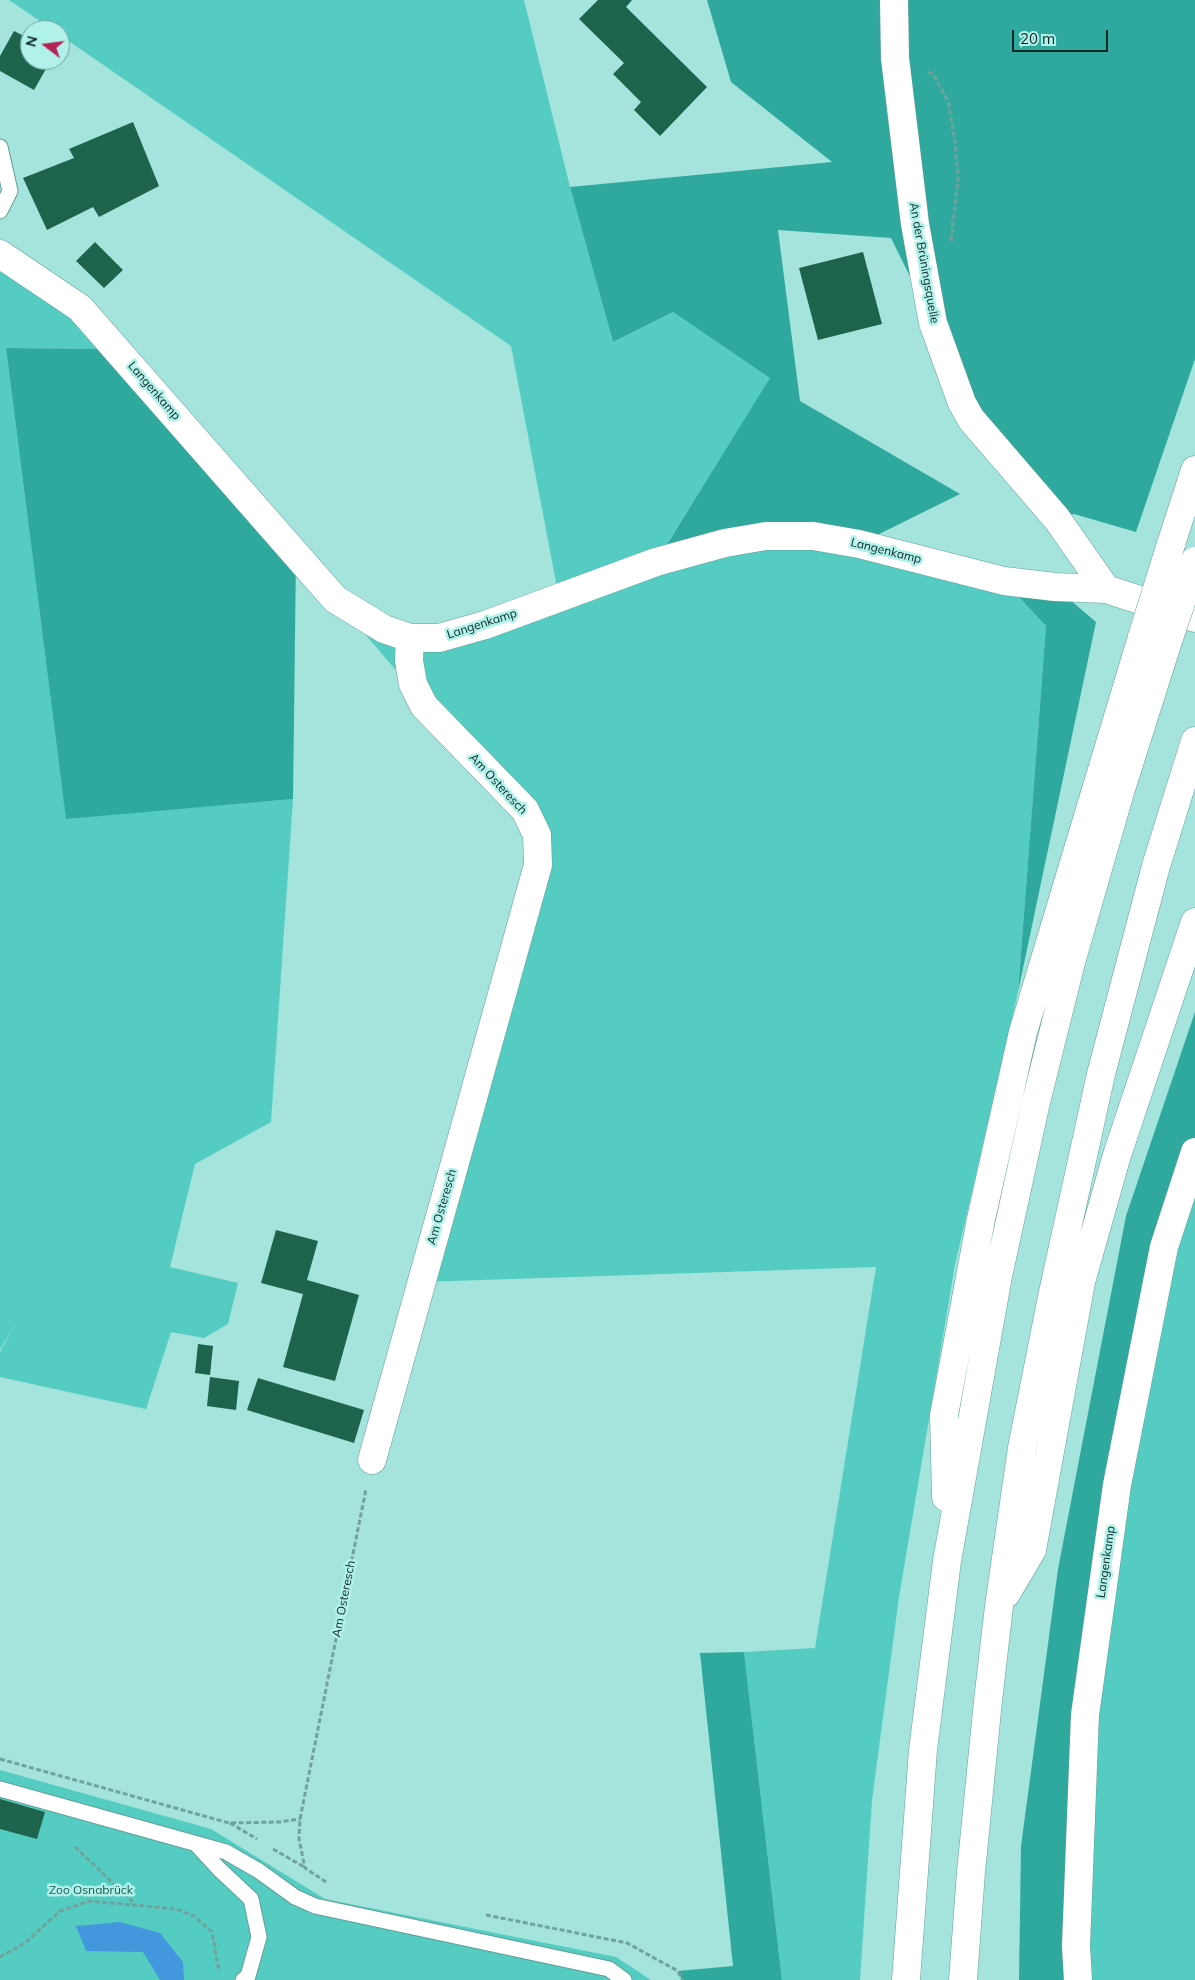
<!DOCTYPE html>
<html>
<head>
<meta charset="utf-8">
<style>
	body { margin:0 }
	#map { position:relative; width:1195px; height:1980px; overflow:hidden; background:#a4e4dc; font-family:Mulish,sans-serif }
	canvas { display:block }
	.north { position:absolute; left:20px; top:20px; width:50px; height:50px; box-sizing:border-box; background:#b0f1e9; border:1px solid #6fa19b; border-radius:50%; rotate:285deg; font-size:14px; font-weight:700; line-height:20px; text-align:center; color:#0e2826 }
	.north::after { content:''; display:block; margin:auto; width:18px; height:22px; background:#b42456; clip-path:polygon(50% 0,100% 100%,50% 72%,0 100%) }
	.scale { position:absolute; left:1012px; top:30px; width:96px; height:22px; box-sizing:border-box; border:2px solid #0e2826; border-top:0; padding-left:6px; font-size:15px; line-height:18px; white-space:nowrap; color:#0e2826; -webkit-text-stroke:4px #b0f1e9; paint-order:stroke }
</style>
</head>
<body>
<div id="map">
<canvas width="1195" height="1980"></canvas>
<div class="north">N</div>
<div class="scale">20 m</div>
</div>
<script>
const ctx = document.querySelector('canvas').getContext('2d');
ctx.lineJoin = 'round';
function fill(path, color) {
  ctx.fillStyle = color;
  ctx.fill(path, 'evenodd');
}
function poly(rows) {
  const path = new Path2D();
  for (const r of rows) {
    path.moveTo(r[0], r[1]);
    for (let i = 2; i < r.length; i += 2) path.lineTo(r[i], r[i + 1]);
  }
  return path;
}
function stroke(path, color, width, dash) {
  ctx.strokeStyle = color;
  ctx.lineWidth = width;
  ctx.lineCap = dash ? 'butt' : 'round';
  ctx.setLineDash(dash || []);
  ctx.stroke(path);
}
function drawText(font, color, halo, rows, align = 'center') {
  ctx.font = font + ' Mulish,sans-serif';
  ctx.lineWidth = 5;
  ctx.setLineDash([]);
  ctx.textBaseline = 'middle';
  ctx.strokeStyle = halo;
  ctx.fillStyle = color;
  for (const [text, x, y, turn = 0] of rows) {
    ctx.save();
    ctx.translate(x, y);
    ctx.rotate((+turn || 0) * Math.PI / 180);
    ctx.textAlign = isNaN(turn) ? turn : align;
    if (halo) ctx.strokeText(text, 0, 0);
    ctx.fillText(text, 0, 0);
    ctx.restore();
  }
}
fill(poly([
	[9,0,524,0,570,187,613,342,673,312,771,378,656,561,766,536,1004,581,1046,626,1018,992,955,1265,899,1597,872,1800,860,1980,782,1980,744,1652,815,1648,876,1267,421,1282,537,835,335,599,410,638,559,598,511,346,60,35,60,30,53,30],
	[0,254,117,349,6,348,66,818,293,799,271,1122,195,1164,170,1267,238,1283,228,1324,204,1338,171,1332,146,1409,0,1377,0,1352,16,1323,0,1350],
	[1195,1160,1195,1980,1078,1980,1085,1715],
	[0,1770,211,1829,325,1899,616,1957,651,1980,0,1980]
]), '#55ccc1');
fill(poly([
	[707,0,1195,0,1195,359,1136,532,1074,514,1057,519,1008,464,933,323,891,238,778,230,800,401,960,494,859,544,813,536,656,562,770,378,673,312,613,342,570,187,832,162,731,82],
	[6,348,117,349,296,554,293,799,66,819],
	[1004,581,1055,587,1096,622,1018,992,1046,626],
	[1195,1012,1195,1152,1085,1715,1078,1980,1019,1980,1021,1846,1058,1569,1126,1216],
	[744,1652,782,1980,682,1980,678,1971,733,1966,700,1653]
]), '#2fa99e');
fill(poly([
	[120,1922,160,1933,183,1962,184,1980,160,1980,143,1952,86,1951,76,1926]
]), '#4398dd');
fill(poly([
	[598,0,632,0,626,7,707,87,660,136,634,110,641,102,613,74,624,63,579,19],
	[14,31,30,39,30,60,51,60,34,90,0,71,0,56],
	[133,122,159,186,99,217,93,207,47,230,23,178,74,158,69,149],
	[95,242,123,270,104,288,76,261],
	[863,252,882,324,818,340,799,268],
	[276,1230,318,1241,307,1280,359,1295,335,1381,283,1367,303,1294,261,1283],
	[198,1344,213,1346,210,1375,195,1373],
	[210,1377,239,1381,236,1410,207,1406],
	[258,1378,364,1410,354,1443,247,1410],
	[0,1799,45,1812,37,1839,0,1829]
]), '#1e634b');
const service = poly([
	[0,147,10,191,0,211],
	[0,1789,226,1852,259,1871,295,1897,315,1906,609,1969,624,1980],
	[196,1844,219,1869,251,1899,259,1937,248,1976,243,1980]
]);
const minor = poly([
	[894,0,895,58,915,224,933,323,962,403,971,419,1057,519,1106,589],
	[0,254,80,308,335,599,384,629,410,638,439,638,485,625,656,562,725,543,766,536,813,536,859,544,1004,581,1055,587,1106,589,1195,618],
	[372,1460,538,865,537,835,525,810,424,706,413,684,409,661,410,638],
	[1078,1980,1076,1946,1085,1715,1117,1485,1164,1247,1195,1152]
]);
const motorway = poly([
	[1171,544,1195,470],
	[946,1497,944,1415,981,1219,1023,1032,1142,637],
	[1006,1594,1032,1550,1081,1282,1117,1155,1195,922],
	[906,1980,923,1750,947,1561,998,1276,1036,1102,1071,962,1120,792,1167,644],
	[963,1980,971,1872,988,1701,999,1606,1022,1448,1052,1297,1101,1074,1156,866,1195,741]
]);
stroke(service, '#619f98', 17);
stroke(minor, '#619f98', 29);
stroke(motorway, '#619f98', 29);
stroke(poly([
	[928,72,933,74,948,101,955,141,958,179,951,242],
	[0,1759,229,1823,279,1822,300,1819],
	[230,1823,257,1839],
	[75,1847,136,1905],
	[273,1849,304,1867],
	[326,1882,305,1868,299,1839,300,1819,366,1489],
	[486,1915,627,1943,678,1971,682,1980],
	[0,1957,25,1943,60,1911,90,1901,176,1909,194,1916,212,1932,219,1972]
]), '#70a39d', 3, [5, 2.5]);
stroke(service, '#fff', 15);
stroke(minor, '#fff', 28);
stroke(motorway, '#fff', 28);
const motorwayBridge = poly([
	[1142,637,1171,544],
	[1167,644,1195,561]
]);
stroke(motorwayBridge, '#619f98', 29, []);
stroke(motorwayBridge, '#fff', 28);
drawText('12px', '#0e2826', '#b0f1e9', [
	["An der Brüningsquelle",924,263,80],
	["Langenkamp",154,391,49],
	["Langenkamp",886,551,14],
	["Langenkamp",482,624,-18],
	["Am Osteresch",498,784,47],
	["Am Osteresch",442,1207,-74],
	["Langenkamp",1106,1562,-82],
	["Am Osteresch",344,1599,-79]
]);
drawText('12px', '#195a54', '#b0f1e9', [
	["Zoo Osnabrück",91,1890]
]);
</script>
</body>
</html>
